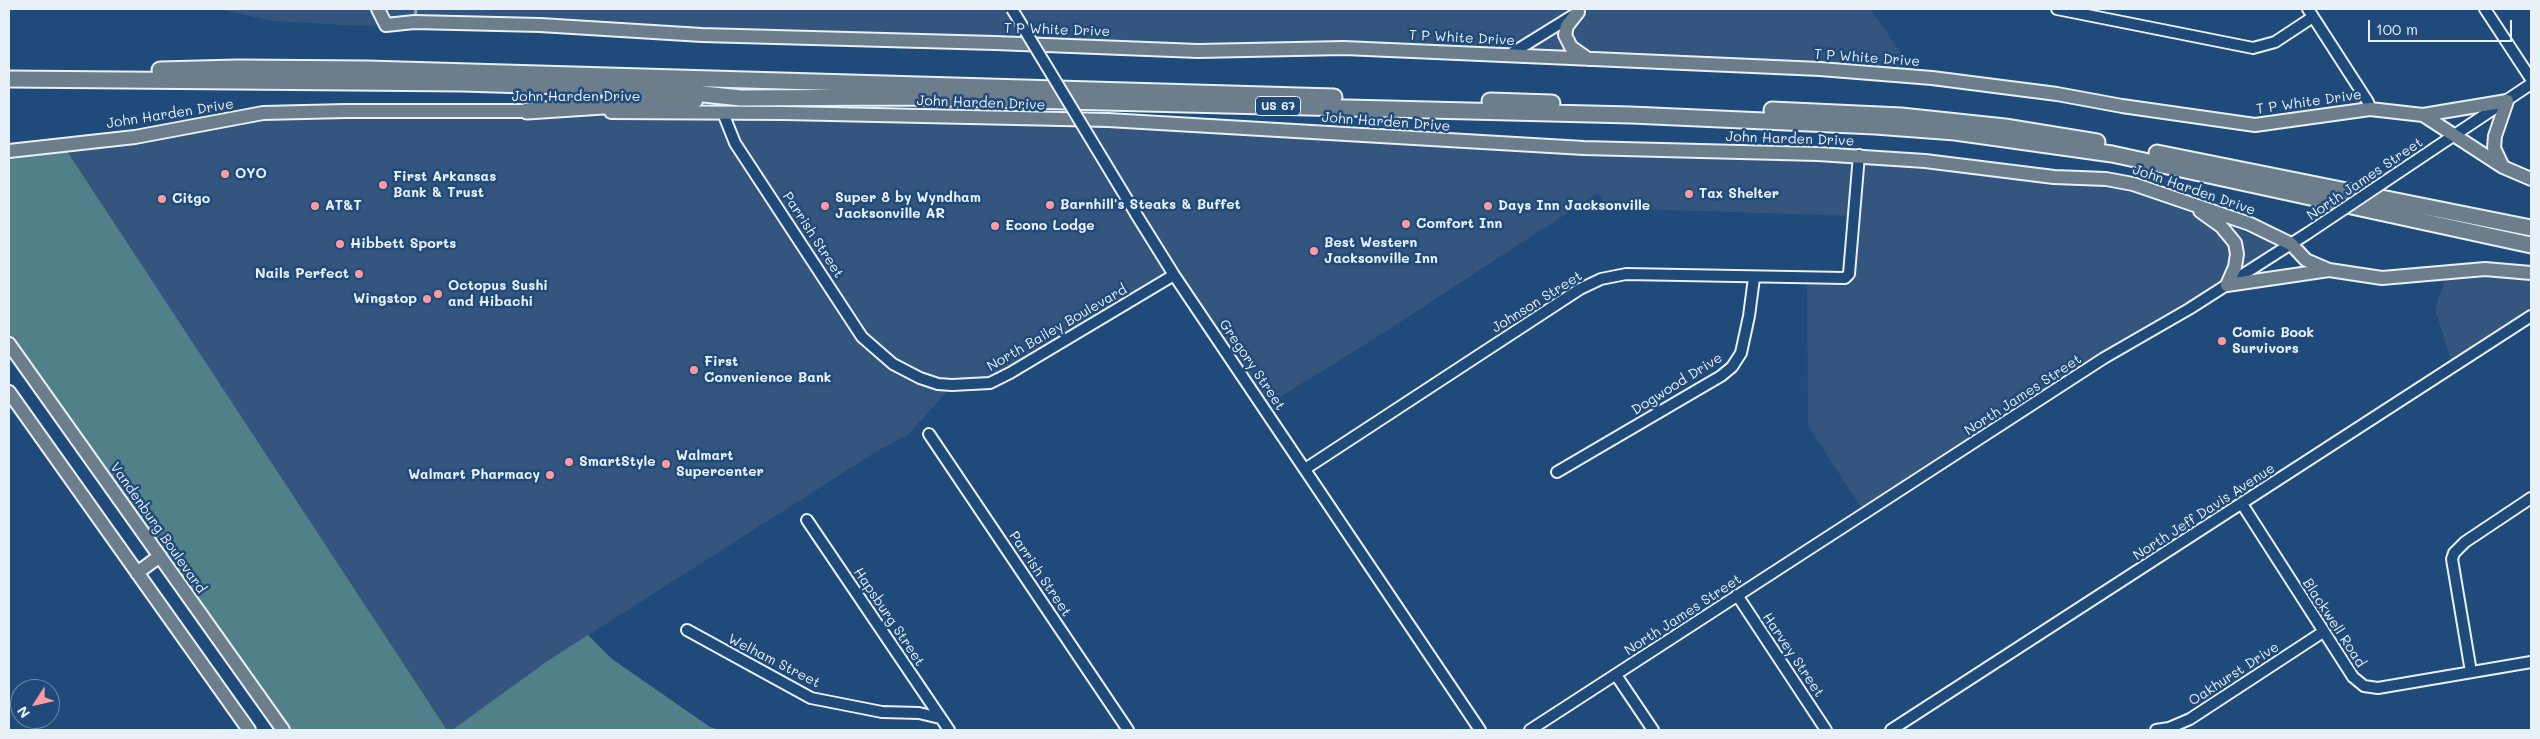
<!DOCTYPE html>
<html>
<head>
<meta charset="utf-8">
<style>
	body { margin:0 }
	#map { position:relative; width:2540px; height:739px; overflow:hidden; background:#1f4a7a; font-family:Mali,sans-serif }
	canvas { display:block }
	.frame { position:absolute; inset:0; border:10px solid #e8f1f8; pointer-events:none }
	.north { position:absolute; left:10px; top:679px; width:50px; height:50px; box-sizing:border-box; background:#1f4a7a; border:1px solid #6f8dac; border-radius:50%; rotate:235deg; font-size:14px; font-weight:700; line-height:20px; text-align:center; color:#e8f1f8 }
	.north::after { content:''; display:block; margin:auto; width:18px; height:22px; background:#ff9aa2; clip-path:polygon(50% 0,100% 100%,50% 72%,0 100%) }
	.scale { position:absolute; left:2368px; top:20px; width:144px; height:22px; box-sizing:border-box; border:2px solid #e8f1f8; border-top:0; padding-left:6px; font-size:15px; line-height:18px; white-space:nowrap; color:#e8f1f8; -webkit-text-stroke:4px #1f4a7a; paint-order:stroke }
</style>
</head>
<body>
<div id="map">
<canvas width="2540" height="739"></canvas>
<div class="frame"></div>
<div class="north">N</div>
<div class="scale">100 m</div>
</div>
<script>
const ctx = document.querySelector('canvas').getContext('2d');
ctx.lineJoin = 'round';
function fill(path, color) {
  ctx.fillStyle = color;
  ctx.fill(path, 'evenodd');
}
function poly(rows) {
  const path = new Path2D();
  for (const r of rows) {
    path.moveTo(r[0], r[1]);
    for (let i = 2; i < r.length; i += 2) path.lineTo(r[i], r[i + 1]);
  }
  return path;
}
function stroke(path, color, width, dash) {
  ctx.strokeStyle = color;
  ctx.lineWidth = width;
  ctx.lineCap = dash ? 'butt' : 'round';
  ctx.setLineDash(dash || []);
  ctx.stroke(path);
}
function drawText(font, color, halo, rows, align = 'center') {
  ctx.font = font + ' Mali,sans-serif';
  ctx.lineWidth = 5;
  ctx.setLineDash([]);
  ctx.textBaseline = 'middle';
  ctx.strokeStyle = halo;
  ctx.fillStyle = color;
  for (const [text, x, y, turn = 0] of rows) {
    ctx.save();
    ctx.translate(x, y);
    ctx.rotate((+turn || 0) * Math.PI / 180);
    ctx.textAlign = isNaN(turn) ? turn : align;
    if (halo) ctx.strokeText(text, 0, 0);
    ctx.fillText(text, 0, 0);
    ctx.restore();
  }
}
fill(poly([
	[218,9,1871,9,1917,77,1234,50,345,25,273,21],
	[310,111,891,116,2006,170,2133,192,2194,214,2223,222,2247,233,2291,244,1865,513,1808,426,1807,279,1845,278,1854,216,1606,208,1598,193,1377,337,1264,407,1174,275,990,383,952,386,908,435,879,450,546,662,452,730,447,730,63,145],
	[2484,272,2531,275,2531,316,2453,366,2435,309,2446,277]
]), '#34557e');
fill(poly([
	[63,145,447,730,283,730,9,344,9,151],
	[588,635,612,659,710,727,720,730,452,730,546,662]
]), '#528089');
stroke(poly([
	[415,19,416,9]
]), '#87acc3', 3);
const minor = poly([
	[2057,9,2253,48,2275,42,2313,17],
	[2308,9,2368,102,2370,109],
	[2485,9,2531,79],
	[1509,55,1572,16],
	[723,113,735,143,862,337,893,364,920,378,938,384,952,385,990,383,1010,373,1174,275],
	[2435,148,2531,84],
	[1136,214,1174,275,1480,730],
	[929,434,1128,730],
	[1305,469,1580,289,1601,279,1626,274,1845,278,1849,274,1859,155],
	[1557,472,1721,376,1732,367,1741,353,1749,316,1754,278],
	[2242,504,2353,677,2364,686,2378,688,2531,662],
	[807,520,949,730],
	[1737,595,1826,730],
	[687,630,811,698,882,712,919,713,940,718],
	[2471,672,2452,559,2454,553,2465,542,2531,498],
	[1616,675,1653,730],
	[1530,730,2104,358,2189,309,2308,233],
	[1891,730,2531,316],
	[2156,730,2169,728,2190,719,2323,632]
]);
const major = poly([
	[378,9,386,25,414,22,540,25,702,35,995,43,1198,51,1344,48,1820,69,1932,78,2057,94,2122,106,2255,125,2370,109,2423,115,2503,167,2531,179],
	[1578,12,1567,26,1565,35,1571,47,1588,59],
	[611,112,784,113,1108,120,1584,148,1818,154,1925,161,2054,177,2106,179,2133,184,2250,224,2291,244,2306,260,2329,270,2382,278,2485,269,2531,273],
	[2423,115,2507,101],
	[9,151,135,137,263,113,346,111,536,111],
	[2502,165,2494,148,2495,136,2507,101],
	[2200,211,2221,226,2235,243,2237,254,2235,267,2227,285],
	[2227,285,2329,270],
	[9,344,283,730],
	[9,392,249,730],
	[137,573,160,556]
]);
const highway = poly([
	[160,70,237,68,367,69,1334,97],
	[9,79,462,83,656,89,741,98,902,97,1631,115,1875,126,1955,132,2112,154,2531,245],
	[1490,101,1552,103],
	[1772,110,1901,116,2005,127,2097,142],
	[527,111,695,100],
	[2157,153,2531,228]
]);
stroke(minor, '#e8f1f8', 14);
stroke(major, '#e8f1f8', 16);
stroke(highway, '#e8f1f8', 19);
stroke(minor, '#1f4a7a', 10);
stroke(major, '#6c7d8b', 12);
stroke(highway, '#6c7d8b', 15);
const minorBridge = poly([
	[1012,9,1136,214],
	[2308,233,2435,148]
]);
stroke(minorBridge, '#e8f1f8', 14, []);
stroke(minorBridge, '#1f4a7a', 10);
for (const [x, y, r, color] of [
	[225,174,5,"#ff9aa2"],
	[383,185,5,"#ff9aa2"],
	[1689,194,5,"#ff9aa2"],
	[162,199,5,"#ff9aa2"],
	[1050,205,5,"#ff9aa2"],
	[315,206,5,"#ff9aa2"],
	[825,206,5,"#ff9aa2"],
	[1488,206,5,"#ff9aa2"],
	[1406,224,5,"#ff9aa2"],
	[995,226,5,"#ff9aa2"],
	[340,244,5,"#ff9aa2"],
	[1314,251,5,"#ff9aa2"],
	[359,274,5,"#ff9aa2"],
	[438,294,5,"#ff9aa2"],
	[427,299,5,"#ff9aa2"],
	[2222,341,5,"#ff9aa2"],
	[694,370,5,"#ff9aa2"],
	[569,462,5,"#ff9aa2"],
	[666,464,5,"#ff9aa2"],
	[550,475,5,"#ff9aa2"]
]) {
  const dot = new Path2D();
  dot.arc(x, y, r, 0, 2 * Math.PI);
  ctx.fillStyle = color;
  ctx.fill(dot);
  stroke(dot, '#1f4a7a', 2);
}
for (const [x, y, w] of [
	[1278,106,45]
]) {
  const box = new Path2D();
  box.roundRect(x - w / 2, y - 9.5, w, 19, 4);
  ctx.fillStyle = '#1f4a7a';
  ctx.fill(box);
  stroke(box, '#e8f1f8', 1);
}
drawText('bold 12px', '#e8f1f8', null, [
	["US 67",1278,106]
]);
drawText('14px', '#e8f1f8', '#1f4a7a', [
	["T P White Drive",1057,30,2],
	["T P White Drive",1462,38,3],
	["T P White Drive",1867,58,4],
	["John Harden Drive",576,97],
	["T P White Drive",2309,102,-8],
	["John Harden Drive",981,103,2],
	["John Harden Drive",170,114,-9],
	["John Harden Drive",1386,122,4],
	["John Harden Drive",1790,139,2],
	["North James Street",2365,179,-34],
	["John Harden Drive",2194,190,19],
	["Parrish Street",813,235,57],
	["Johnson Street",1537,302,-32],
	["North Bailey Boulevard",1057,328,-30],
	["Gregory Street",1252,365,56],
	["Dogwood Drive",1677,384,-32],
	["North James Street",2023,395,-33],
	["North Jeff Davis Avenue",2204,512,-33],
	["Vandenburg Boulevard",158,528,55],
	["Parrish Street",1040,574,56],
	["North James Street",1683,615,-33],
	["Hapsburg Street",889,617,56],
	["Blackwell Road",2334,623,57],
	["Harvey Street",1793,655,56],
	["Welham Street",774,661,27],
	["Oakhurst Drive",2234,674,-33]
]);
drawText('bold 14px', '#e8f1f8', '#1f4a7a', [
	["OYO",235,174],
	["First Arkansas",393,177],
	["Bank & Trust",393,193],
	["Tax Shelter",1699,194],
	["Super 8 by Wyndham",835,198],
	["Jacksonville AR",835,214],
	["Citgo",172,199],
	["Barnhill's Steaks & Buffet",1060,205],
	["AT&T",325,206],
	["Days Inn Jacksonville",1498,206],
	["Comfort Inn",1416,224],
	["Econo Lodge",1005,226],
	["Best Western",1324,243],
	["Jacksonville Inn",1324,259],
	["Hibbett Sports",350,244],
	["Nails Perfect",349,274,"right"],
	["Octopus Sushi",448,286],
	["and Hibachi",448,302],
	["Wingstop",417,299,"right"],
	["Comic Book",2232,333],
	["Survivors",2232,349],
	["First",704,362],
	["Convenience Bank",704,378],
	["Walmart",676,456],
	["Supercenter",676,472],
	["SmartStyle",579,462],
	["Walmart Pharmacy",540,475,"right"]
], 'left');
</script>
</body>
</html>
